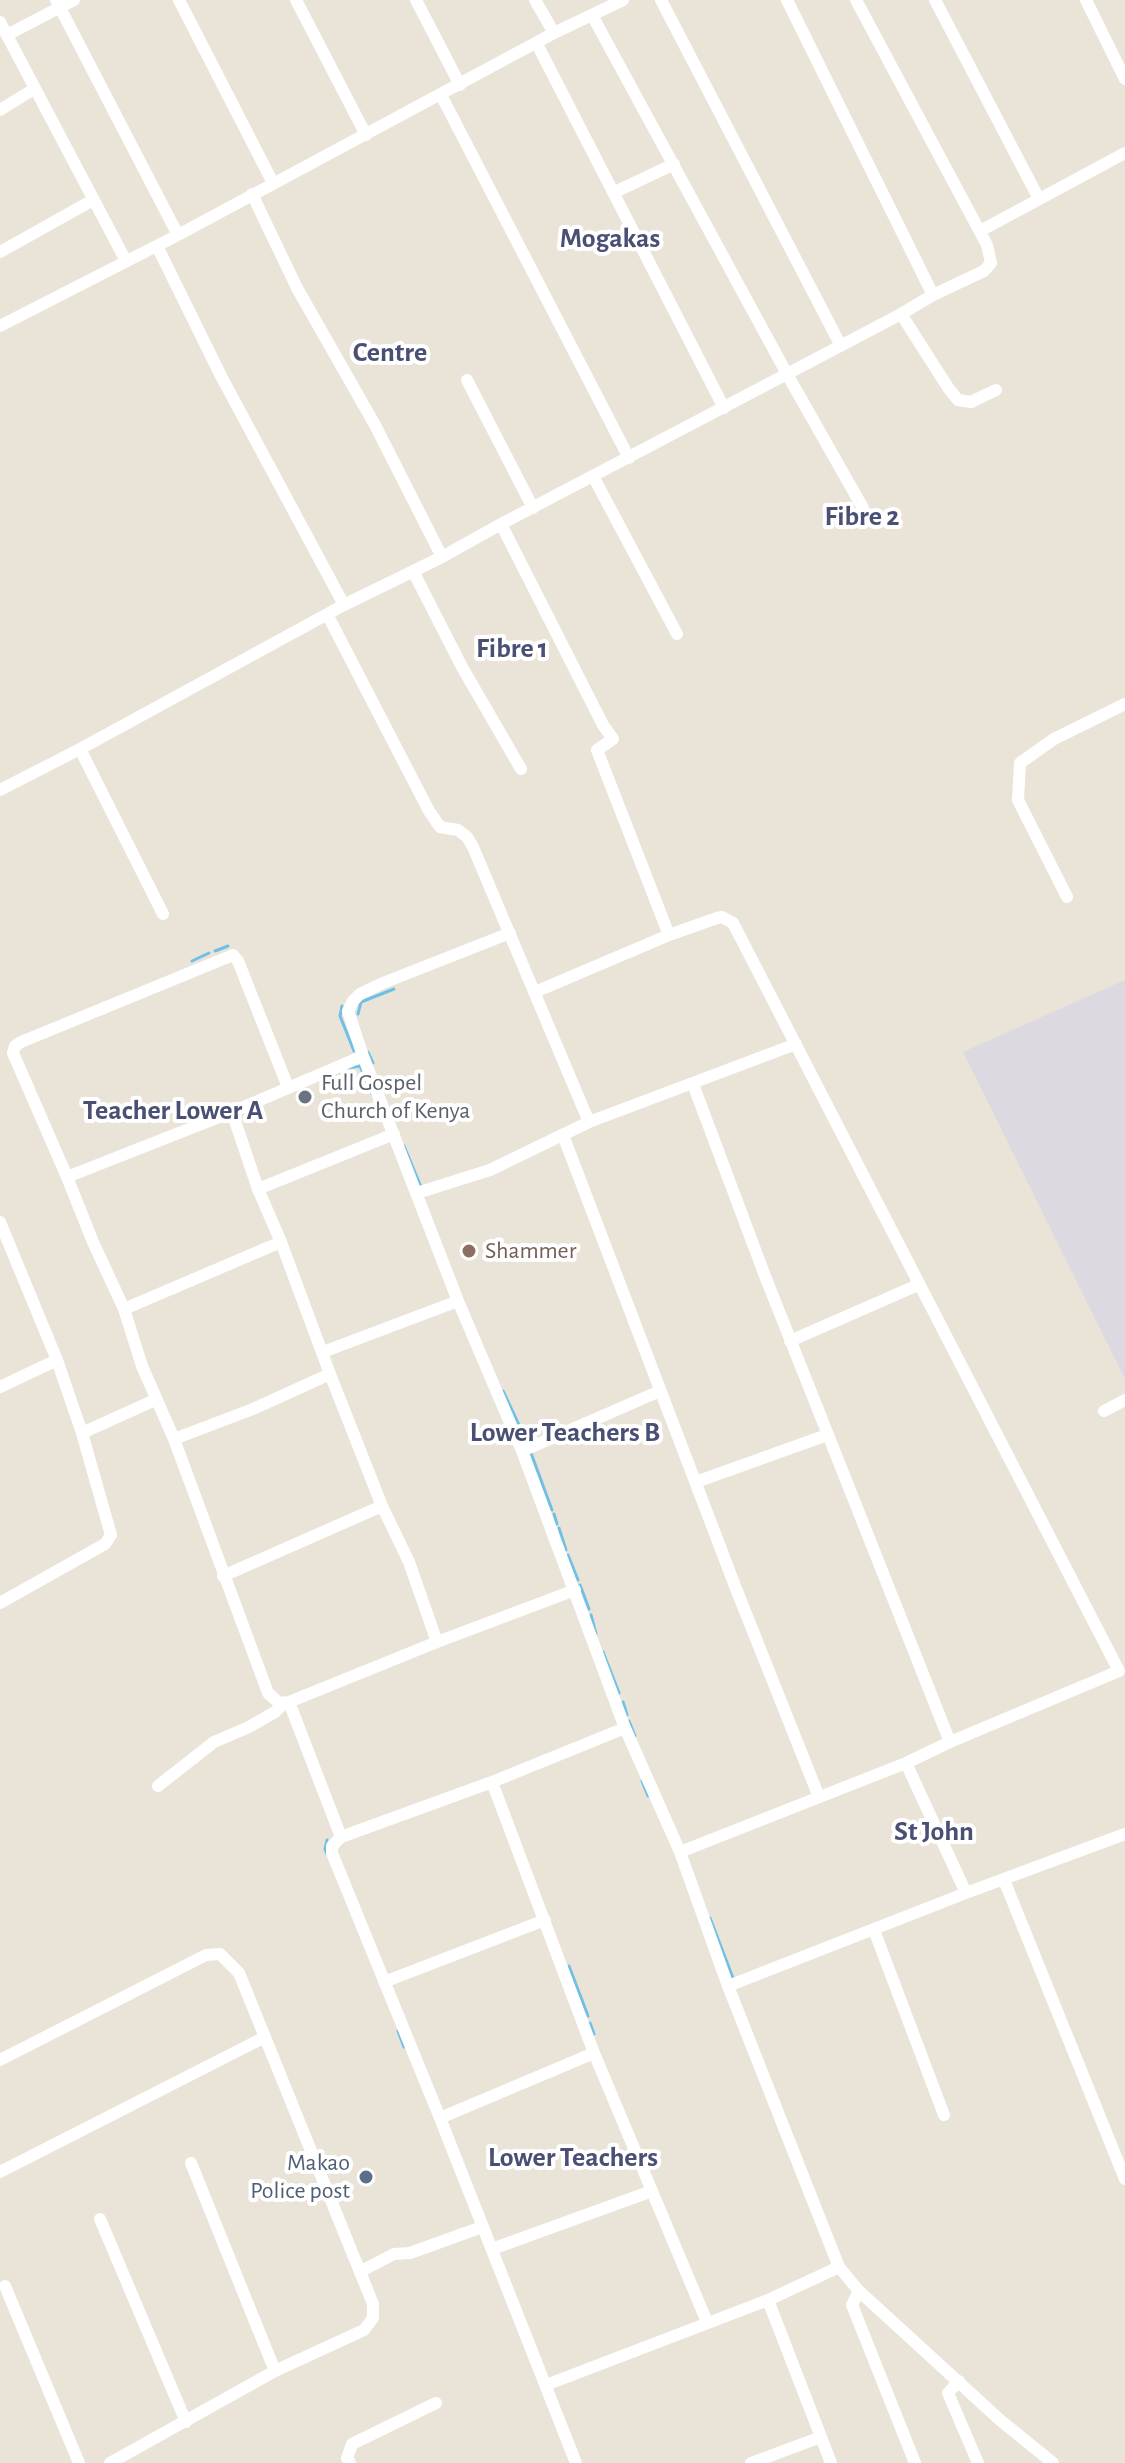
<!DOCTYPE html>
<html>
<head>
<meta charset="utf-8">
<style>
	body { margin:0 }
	canvas { display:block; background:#e9e3d8 }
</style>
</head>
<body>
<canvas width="1125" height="2463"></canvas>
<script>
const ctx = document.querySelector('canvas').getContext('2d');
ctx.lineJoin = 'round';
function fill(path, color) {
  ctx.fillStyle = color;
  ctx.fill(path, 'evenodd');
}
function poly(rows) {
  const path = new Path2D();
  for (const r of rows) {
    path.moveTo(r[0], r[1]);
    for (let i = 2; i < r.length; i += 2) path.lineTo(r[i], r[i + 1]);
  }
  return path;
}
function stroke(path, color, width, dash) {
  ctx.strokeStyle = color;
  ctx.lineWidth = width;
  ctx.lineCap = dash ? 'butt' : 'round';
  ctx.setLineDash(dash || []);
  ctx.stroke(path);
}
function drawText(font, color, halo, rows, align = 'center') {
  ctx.font = font + ' "Alegreya Sans",sans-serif';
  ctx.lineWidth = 8;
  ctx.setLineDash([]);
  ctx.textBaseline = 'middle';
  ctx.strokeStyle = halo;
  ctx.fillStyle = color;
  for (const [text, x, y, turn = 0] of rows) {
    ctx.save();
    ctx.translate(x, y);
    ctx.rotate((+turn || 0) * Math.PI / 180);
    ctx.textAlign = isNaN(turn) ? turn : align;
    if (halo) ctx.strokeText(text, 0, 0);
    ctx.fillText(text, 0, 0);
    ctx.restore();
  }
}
fill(poly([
	[1125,980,1125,1379,963,1052]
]), '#dcd9e1');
stroke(poly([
	[215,951,228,946],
	[192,961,209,953],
	[342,1006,340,1016,354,1051],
	[358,1014,361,1002,394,989],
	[368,1052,373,1063],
	[348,1068,360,1066,371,1093],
	[404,1146,421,1187],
	[503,1391,525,1438],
	[531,1453,552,1510],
	[554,1514,557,1524],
	[559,1528,566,1550],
	[568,1555,578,1580],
	[580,1585,589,1609],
	[591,1615,596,1634],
	[603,1652,619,1693],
	[623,1702,627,1715],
	[629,1721,635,1736],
	[642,1781,648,1796],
	[327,1854,325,1849,327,1840],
	[710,1918,733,1978],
	[569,1966,588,2016],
	[590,2023,594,2034],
	[398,2031,404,2047]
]), '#6fc0e7', 3);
stroke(poly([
	[56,0,178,235],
	[179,0,273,183],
	[296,0,366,135],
	[416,0,460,85],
	[535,0,554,33],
	[661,0,841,346],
	[787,0,933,295],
	[856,0,987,245,991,263,984,271,933,295,901,314,787,374,863,508],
	[935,0,1039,199],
	[1086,0,1125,79],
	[0,22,126,261],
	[7,35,74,0],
	[537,44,724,408],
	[441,95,629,458],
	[0,110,34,89],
	[615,192,674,164],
	[252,194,297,288,375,425,442,557],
	[980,231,1125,153],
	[157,246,221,376,344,605],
	[0,252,93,200],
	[901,314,949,389,958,400,971,402,996,390],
	[0,326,178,235,554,33,623,0],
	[467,380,533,508],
	[593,476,677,634],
	[501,524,603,725,613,739,597,750,669,935],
	[413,571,462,667,521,769],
	[327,614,429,811,440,827,458,830,467,837,473,847,589,1122],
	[80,749,163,914],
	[0,790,80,749,344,605,442,557,501,524,787,374,592,15],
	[1067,897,1018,800,1020,763,1054,739,1125,704],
	[510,933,383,983,360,994,353,1001,348,1011,363,1056,458,1301,522,1451,625,1728,680,1852,728,1986,839,2267],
	[535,992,669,935,717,918,722,917,733,923,1119,1671,950,1742,906,1763,680,1852],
	[693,1084,765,1276,950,1742],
	[288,1087,238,961,233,955,21,1042,15,1046,13,1053,67,1177,93,1242,124,1309,142,1366,174,1439,268,1693,279,1703,289,1702,437,1642,575,1590],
	[232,1112,258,1189,281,1242,330,1374,382,1506,409,1562,437,1642],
	[563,1135,735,1586,819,1797],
	[67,1177,232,1112,363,1056],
	[258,1189,394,1134],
	[417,1193,490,1170,589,1122,796,1044],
	[0,1222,57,1360,82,1433,111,1535,105,1544,0,1603],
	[124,1309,281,1242],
	[790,1341,918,1285],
	[323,1352,458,1301],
	[0,1387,57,1360],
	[1104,1411,1125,1400],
	[82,1433,155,1400],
	[174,1439,253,1409,330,1374],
	[522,1451,660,1391],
	[696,1482,827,1435],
	[223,1576,382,1506],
	[289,1702,341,1837],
	[906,1763,966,1893],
	[492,1782,594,2053,707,2322],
	[158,1786,214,1742,249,1727,275,1712,283,1704],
	[1004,1880,1125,2179],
	[874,1930,944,2115],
	[384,1982,545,1920],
	[728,1986,966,1893,1125,1834],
	[0,2060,206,1955,220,1954,239,1973,373,2304,373,2318,364,2330,275,2371,110,2463],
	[440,2118,594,2053],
	[191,2163,275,2371],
	[0,2172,263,2038],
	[100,2219,186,2422],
	[492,2249,652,2191],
	[361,2271,394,2254,410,2253,482,2227],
	[5,2286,79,2463],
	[859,2291,852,2305,915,2463],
	[768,2300,831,2463],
	[959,2381,948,2393,978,2463],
	[546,2385,768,2300,839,2267,859,2291,1000,2420,1053,2463],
	[350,2463,347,2458,352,2444,436,2403],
	[576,2463,440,2118,332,1853,332,1846,341,1837,492,1782,625,1728],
	[751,2463,821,2437]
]), '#fff', 12);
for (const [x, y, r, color] of [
	[305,1097,8,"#6b7280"],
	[469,1251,8,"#8d6e63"],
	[366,2177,8,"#5c6f8a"]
]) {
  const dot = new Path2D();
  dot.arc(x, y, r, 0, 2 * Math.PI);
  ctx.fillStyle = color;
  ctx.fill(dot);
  stroke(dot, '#fff', 3);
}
drawText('24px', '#5b616d', '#fff', [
	["Full Gospel",321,1083],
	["Church of Kenya",321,1111]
], 'left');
drawText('24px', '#785e54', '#fff', [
	["Shammer",485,1251]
], 'left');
drawText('24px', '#4e5e75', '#fff', [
	["Makao",350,2163],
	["Police post",350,2191]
], 'right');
drawText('bold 28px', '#4a4f74', '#fff', [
	["Mogakas",610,239],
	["Centre",390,353],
	["Fibre 2",862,517],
	["Fibre 1",512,649],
	["Teacher Lower A",173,1111],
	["Lower Teachers B",565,1433],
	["St John",934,1832],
	["Lower Teachers",573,2158]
]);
</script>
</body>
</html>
